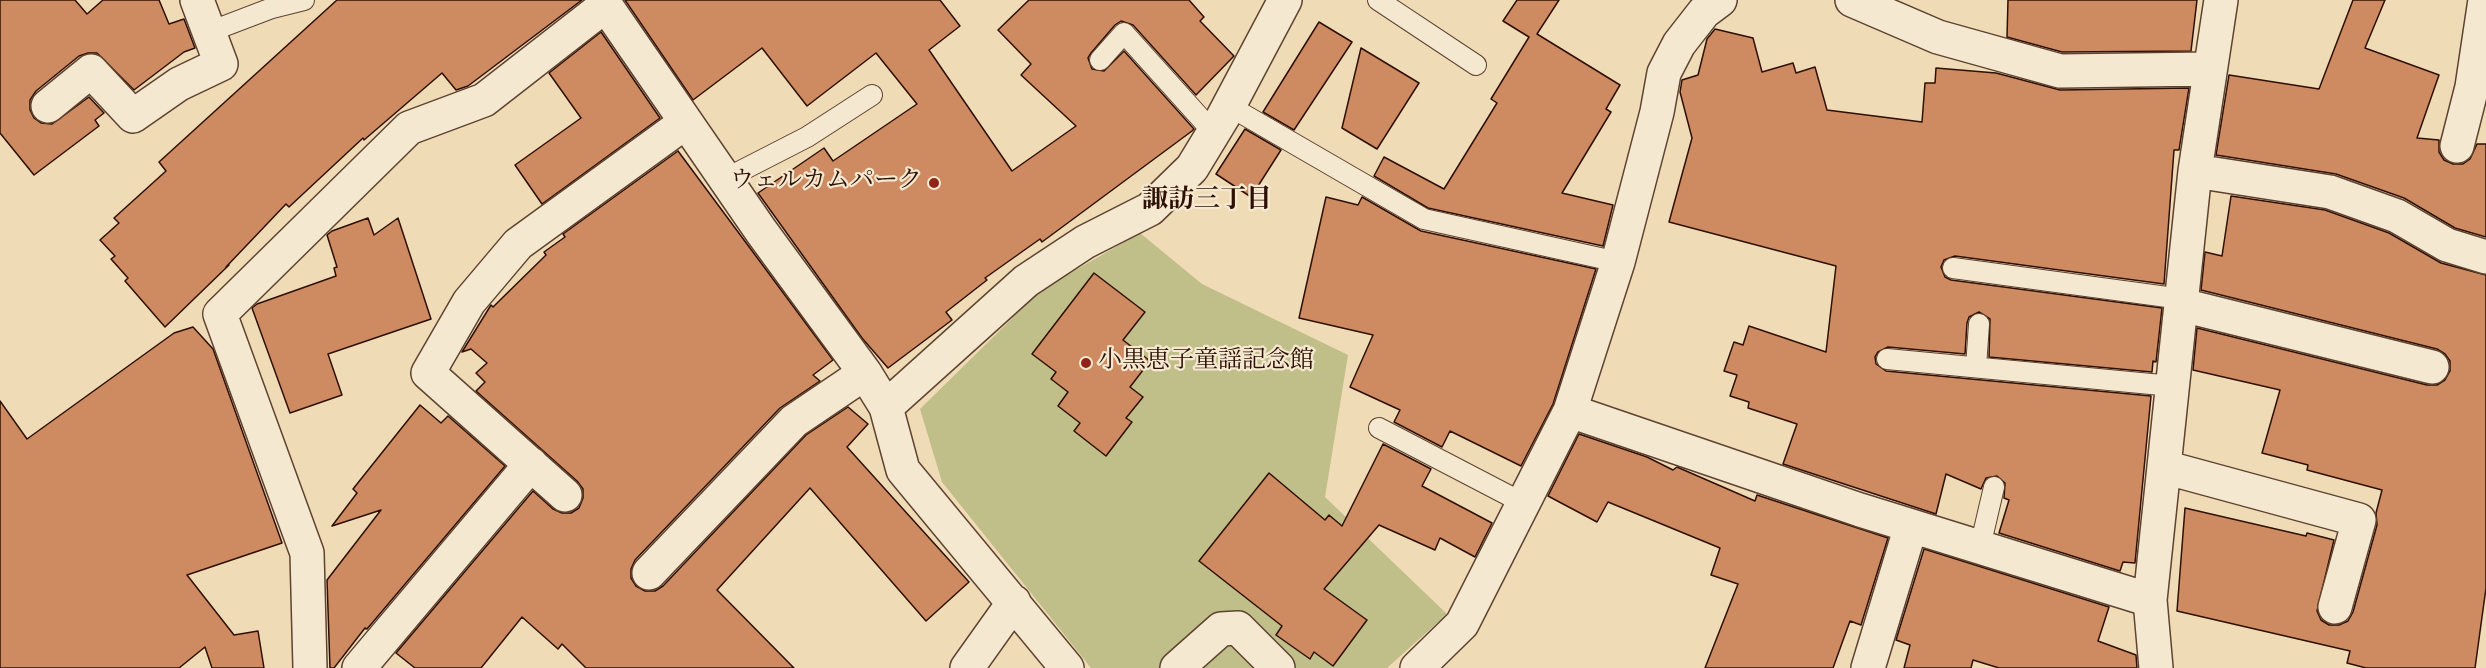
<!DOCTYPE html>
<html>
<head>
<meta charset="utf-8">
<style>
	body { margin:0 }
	canvas { display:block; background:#f0dbb7 }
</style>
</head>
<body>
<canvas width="2486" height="668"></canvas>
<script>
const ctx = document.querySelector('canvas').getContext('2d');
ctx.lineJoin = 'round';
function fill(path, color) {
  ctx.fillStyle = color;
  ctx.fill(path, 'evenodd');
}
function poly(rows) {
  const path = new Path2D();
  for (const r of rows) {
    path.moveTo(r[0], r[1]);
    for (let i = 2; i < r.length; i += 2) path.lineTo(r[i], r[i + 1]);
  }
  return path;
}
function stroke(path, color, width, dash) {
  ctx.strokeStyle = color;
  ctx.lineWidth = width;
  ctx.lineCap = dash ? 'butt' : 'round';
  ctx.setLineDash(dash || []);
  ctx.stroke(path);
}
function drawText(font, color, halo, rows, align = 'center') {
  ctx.font = font + ' Vollkorn,"Noto Serif JP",serif';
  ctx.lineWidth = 4.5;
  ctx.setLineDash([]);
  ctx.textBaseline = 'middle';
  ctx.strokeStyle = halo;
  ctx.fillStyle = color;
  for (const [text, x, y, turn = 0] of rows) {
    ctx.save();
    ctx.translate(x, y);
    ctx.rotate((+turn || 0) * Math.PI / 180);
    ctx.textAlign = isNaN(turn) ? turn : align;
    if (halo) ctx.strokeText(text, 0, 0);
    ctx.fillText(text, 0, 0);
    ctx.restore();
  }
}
fill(poly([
	[1140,233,1202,284,1348,355,1325,497,1447,614,1387,668,1091,668,942,482,920,409,1041,290]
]), '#c0be89');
const building = poly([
	[0,0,75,0,87,14,103,0,159,0,169,24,184,19,195,48,184,52,134,90,97,53,88,53,79,56,36,91,30,100,30,110,34,118,41,123,52,124,89,97,104,113,95,120,99,126,34,175,0,133,0,0],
	[337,0,582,0,468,86,456,90,442,73,364,140,363,138,289,207,286,204,226,267,229,265,165,327,125,281,128,278,111,259,115,256,100,240,119,223,114,218,166,171,159,162,337,0],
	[625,0,940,0,960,26,929,50,1012,171,1076,126,1021,75,1031,64,998,30,1029,0,1189,0,1204,17,1200,21,1234,56,1196,95,1133,25,1121,21,1115,25,1091,53,1088,58,1092,69,1104,71,1124,51,1194,129,1192,131,1042,242,1040,239,985,278,987,280,946,312,952,320,888,368,862,338,758,193,824,148,833,161,917,104,876,53,807,106,762,48,693,100,625,0],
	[1517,0,1559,0,1537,34,1620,85,1606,109,1611,112,1562,193,1613,205,1603,246,1428,208,1374,176,1384,157,1444,189,1497,103,1491,99,1529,37,1503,21,1517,0],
	[2008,0,2197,0,2191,51,2062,52,2007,37,2008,0],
	[2353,0,2385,0,2365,48,2439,75,2417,138,2439,140,2439,152,2444,160,2453,164,2463,164,2470,159,2477,144,2486,144,2486,237,2455,228,2404,198,2336,174,2216,155,2229,75,2319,89,2353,0],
	[1319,22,1352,42,1294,130,1263,112,1319,22],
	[1715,29,1753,38,1762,72,1793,63,1796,73,1815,67,1827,110,1922,122,1925,83,1935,83,1936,68,1996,73,2060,90,2189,88,2179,150,2174,150,2164,284,1955,256,1944,260,1941,267,1945,277,1951,280,2162,308,2156,362,2153,361,2152,372,1989,357,1990,319,1979,312,1969,317,1967,323,1965,354,1888,347,1878,352,1875,357,1876,364,1886,371,2151,396,2135,563,2123,562,2120,571,1999,533,2009,500,2004,498,2005,483,1997,476,1986,478,1981,489,1946,474,1936,514,1783,464,1797,424,1748,408,1749,402,1730,396,1737,375,1724,371,1734,342,1743,345,1749,326,1826,352,1836,266,1669,222,1692,138,1680,92,1682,80,1698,75,1707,39,1715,29],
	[601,32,660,118,542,204,515,165,581,118,549,73,601,32],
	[1361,48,1419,83,1377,149,1342,128,1361,48],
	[1245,129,1281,150,1251,197,1216,174,1245,129],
	[678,151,833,360,813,375,820,381,780,408,635,560,631,569,631,578,636,586,645,591,655,591,663,586,806,435,848,407,868,424,847,447,969,582,926,621,810,488,717,590,794,668,586,668,562,644,558,649,522,617,481,668,415,668,396,653,533,491,553,509,562,513,571,513,579,508,583,498,583,489,577,481,476,391,485,382,476,373,487,363,471,349,462,352,491,305,493,307,546,255,544,252,565,237,563,234,678,151],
	[2231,196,2325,210,2389,233,2441,263,2486,275,2486,588,2475,668,2366,668,2347,663,2350,651,2177,611,2185,508,2306,536,2307,533,2334,540,2317,611,2321,620,2329,625,2339,625,2348,621,2353,612,2377,525,2376,513,2382,490,2307,470,2308,465,2262,453,2280,390,2193,370,2197,328,2427,385,2437,385,2445,380,2450,371,2450,361,2445,354,2437,349,2201,290,2205,252,2222,256,2231,196],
	[1326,197,1358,205,1362,197,1421,231,1596,269,1553,404,1521,466,1450,431,1442,447,1394,422,1400,410,1350,387,1373,335,1299,318,1326,197],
	[368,218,374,235,398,218,431,319,328,354,342,395,290,413,252,308,257,304,336,276,334,268,337,267,327,235,332,231,368,218],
	[1094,273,1145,312,1123,340,1150,361,1130,387,1143,397,1126,418,1132,422,1106,456,1074,431,1080,423,1058,406,1068,392,1051,379,1056,372,1032,354,1094,273],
	[193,327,213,349,282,543,187,575,234,635,258,631,264,668,212,668,205,647,179,668,0,668,0,401,27,439,174,333,193,327],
	[420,405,441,423,448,416,505,466,367,629,365,628,334,668,330,668,327,580,381,510,332,526,357,493,353,489,420,405],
	[1579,434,1647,457,1673,470,1677,467,1755,501,1757,495,1888,538,1861,625,1850,621,1833,668,1705,668,1738,584,1711,575,1720,548,1608,502,1597,522,1548,496,1579,434],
	[1383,444,1431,469,1422,486,1492,523,1475,557,1440,538,1435,550,1379,525,1324,589,1367,620,1333,666,1314,652,1310,659,1276,635,1282,626,1199,561,1269,473,1325,520,1329,515,1342,526,1383,444],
	[1924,549,2109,607,2098,641,2136,655,2137,668,1999,668,1973,660,1971,668,1904,668,1910,645,1896,640,1924,549]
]);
fill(building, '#ce8a61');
stroke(building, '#2e1003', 1.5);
const service = poly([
	[1378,0,1476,65],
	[209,32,272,8,304,0],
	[1100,60,1124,33,1213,132],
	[1229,106,1424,219,1618,262],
	[725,179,807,137,872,95],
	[1953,268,2182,299],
	[1887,359,2172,386],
	[1976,367,1979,324],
	[1379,428,1523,503],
	[1980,547,1994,487]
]);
const minor = poly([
	[602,0,761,231,865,373,886,407,903,470,1067,668],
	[1852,0,1938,37,2060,71,2210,69],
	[48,106,91,71,133,116,179,84,221,64,197,0],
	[2457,146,2472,87,2485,0],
	[2195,171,2330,192,2397,216,2447,245,2486,257],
	[2182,305,2432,367],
	[886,407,1026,281,1085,242,1150,209,1192,168,1223,117,1285,0],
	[1570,411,1860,510,2150,600],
	[2164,467,2359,520,2335,607],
	[565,495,428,373,469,302,518,244,686,122],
	[649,573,794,421,865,373],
	[310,668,307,553,220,314,409,128,484,100,606,5],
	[359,668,531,464],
	[967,668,1014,602],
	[1177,668,1221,629,1238,628,1278,668],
	[1417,668,1462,624,1570,411,1618,262,1657,112,1664,73,1679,44,1704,12,1720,0],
	[1868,668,1911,526],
	[2156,668,2150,600,2195,171,2221,0]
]);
stroke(service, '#5e4330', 22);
stroke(minor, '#5e4330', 36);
stroke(service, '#f5e8d0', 20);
stroke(minor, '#f5e8d0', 33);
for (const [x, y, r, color] of [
	[934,183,6,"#8f2418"],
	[1086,363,6,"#8f2418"]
]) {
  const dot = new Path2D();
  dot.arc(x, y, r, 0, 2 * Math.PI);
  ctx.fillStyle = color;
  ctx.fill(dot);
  stroke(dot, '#f5e8d0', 2);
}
drawText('24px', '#2e1003', '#f5e8d0', [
	["ウェルカムパーク",922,183],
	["小黒恵子童謡記念館",1098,363,"left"]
], 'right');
drawText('bold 26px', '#2e1003', '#f5e8d0', [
	["諏訪三丁目",1207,202]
]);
</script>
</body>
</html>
